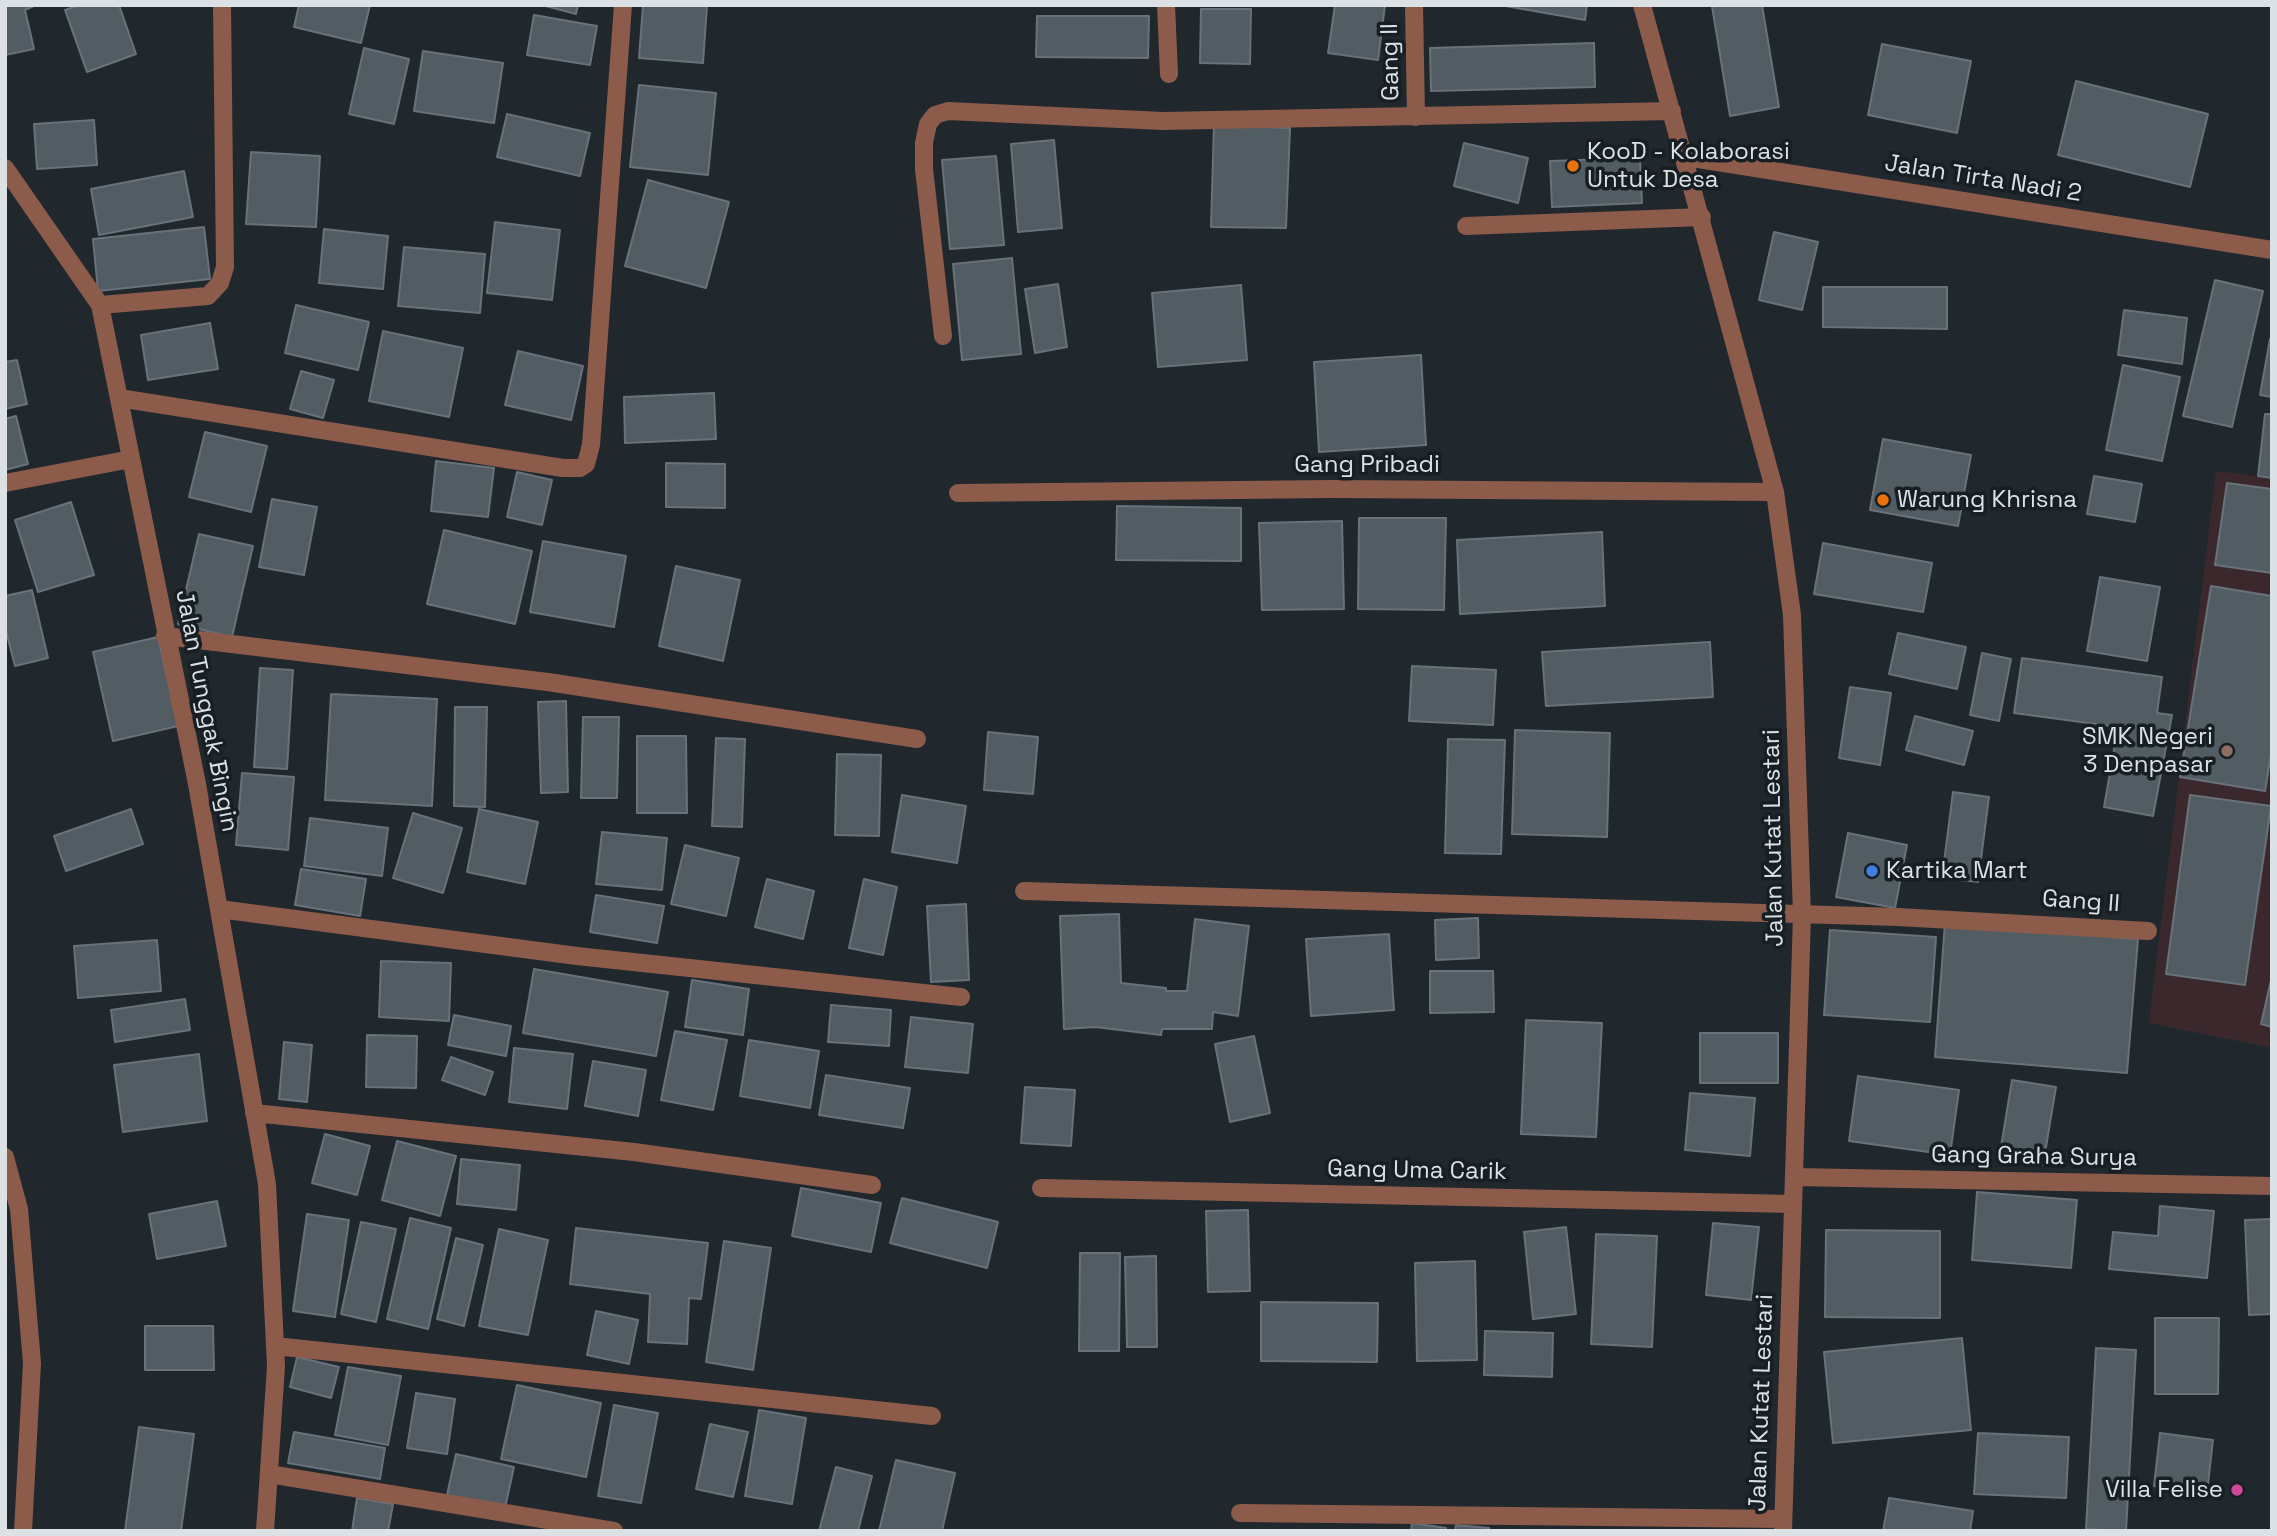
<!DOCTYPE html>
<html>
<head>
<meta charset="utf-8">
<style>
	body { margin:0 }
	#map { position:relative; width:2277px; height:1536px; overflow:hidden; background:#20282e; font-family:"Space Grotesk",sans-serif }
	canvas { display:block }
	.frame { position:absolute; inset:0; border:7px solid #dbe1e5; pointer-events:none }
</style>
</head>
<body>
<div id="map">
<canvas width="2277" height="1536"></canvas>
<div class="frame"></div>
</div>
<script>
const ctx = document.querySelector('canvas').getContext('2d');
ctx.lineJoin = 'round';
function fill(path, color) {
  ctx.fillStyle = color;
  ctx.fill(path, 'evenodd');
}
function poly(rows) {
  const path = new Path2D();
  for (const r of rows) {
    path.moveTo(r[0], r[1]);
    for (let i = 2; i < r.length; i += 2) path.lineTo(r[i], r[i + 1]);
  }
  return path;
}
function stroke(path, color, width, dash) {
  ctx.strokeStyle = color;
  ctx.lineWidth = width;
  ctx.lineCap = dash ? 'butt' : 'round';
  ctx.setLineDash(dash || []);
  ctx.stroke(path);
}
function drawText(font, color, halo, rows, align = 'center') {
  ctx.font = font + ' "Space Grotesk",sans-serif';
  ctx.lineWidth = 7;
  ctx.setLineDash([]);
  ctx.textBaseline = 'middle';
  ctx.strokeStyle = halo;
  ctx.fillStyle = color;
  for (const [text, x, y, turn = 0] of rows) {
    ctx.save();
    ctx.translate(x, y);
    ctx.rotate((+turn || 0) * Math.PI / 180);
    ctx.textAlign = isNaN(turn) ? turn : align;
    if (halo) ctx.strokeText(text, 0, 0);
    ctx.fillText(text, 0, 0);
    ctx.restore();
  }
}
fill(poly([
	[2216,471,2272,478,2272,1048,2149,1023]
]), '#3b282d');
const building = poly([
	[5,5,36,5,25,10,34,49,5,55,5,5],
	[80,5,119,5,136,54,87,72,65,10,80,5],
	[299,5,370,5,361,43,294,27,299,5],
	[542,5,578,5,576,14,542,5],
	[643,5,707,5,703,63,639,58,643,5],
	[1335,5,1385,5,1378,60,1328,53,1335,5],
	[1500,5,1587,5,1585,20,1500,5],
	[1762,5,1779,107,1730,116,1712,6,1762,5],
	[1201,9,1251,9,1250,64,1200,63,1201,9],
	[534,15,597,26,590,65,527,55,534,15],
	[1037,16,1149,16,1148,58,1036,57,1037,16],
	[1594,43,1595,87,1431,91,1430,48,1594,43],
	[1882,44,1971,61,1957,133,1868,115,1882,44],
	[364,48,409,59,394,124,349,114,364,48],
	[423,51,503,63,494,123,414,111,423,51],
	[2076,81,2208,114,2190,187,2058,155,2076,81],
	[639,85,716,93,708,175,630,167,639,85],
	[507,114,590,133,580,176,497,157,507,114],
	[94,120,97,165,37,169,34,124,94,120],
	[1214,125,1290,128,1286,228,1211,227,1214,125],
	[1054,140,1062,228,1018,232,1011,144,1054,140],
	[1464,143,1528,158,1518,203,1454,186,1464,143],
	[251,152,320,156,316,227,246,224,251,152],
	[996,156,1004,245,950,249,942,160,996,156],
	[1640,158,1642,203,1552,207,1550,161,1640,158],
	[184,171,193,217,99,235,91,189,184,171],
	[648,180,729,202,706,288,625,266,648,180],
	[495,222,560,230,552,300,487,293,495,222],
	[204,227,210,279,98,291,93,239,204,227],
	[324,229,388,236,383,289,319,283,324,229],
	[1774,232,1818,242,1802,310,1759,300,1774,232],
	[404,247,485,254,480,313,398,306,404,247],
	[1012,258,1021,354,962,360,953,264,1012,258],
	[2215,280,2263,291,2232,427,2183,416,2215,280],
	[1058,284,1067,347,1035,353,1025,289,1058,284],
	[1241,285,1247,360,1158,367,1152,293,1241,285],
	[1823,287,1947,287,1947,329,1823,327,1823,287],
	[296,305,369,322,358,370,285,353,296,305],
	[2124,310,2187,318,2182,364,2118,355,2124,310],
	[210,323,218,369,148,380,141,335,210,323],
	[383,331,463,348,449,417,369,401,383,331],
	[2270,339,2272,339,2272,397,2260,395,2270,339],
	[518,351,583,366,571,420,505,405,518,351],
	[1421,355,1426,445,1319,452,1314,362,1421,355],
	[17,360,27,404,5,409,5,362,17,360],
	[2123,365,2180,377,2162,461,2106,450,2123,365],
	[301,371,334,380,323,418,290,409,301,371],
	[714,393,716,439,625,443,624,397,714,393],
	[2265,414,2272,414,2272,478,2258,476,2265,414],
	[16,416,28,464,5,470,5,419,16,416],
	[205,432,267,446,251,512,189,497,205,432],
	[1883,439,1971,455,1958,526,1870,510,1883,439],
	[436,461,494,468,488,517,431,511,436,461],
	[666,463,725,464,725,508,666,507,666,463],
	[517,472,552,480,542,525,507,517,517,472],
	[2094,476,2142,484,2135,522,2087,514,2094,476],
	[2227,483,2272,489,2272,573,2215,565,2227,483],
	[272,499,317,507,304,575,259,567,272,499],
	[71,502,94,575,38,592,15,520,71,502],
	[1117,506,1241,508,1241,561,1116,560,1117,506],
	[1359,518,1446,518,1444,610,1358,609,1359,518],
	[1342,521,1344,609,1262,610,1259,523,1342,521],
	[444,530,532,551,515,624,427,604,444,530],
	[1602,532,1605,606,1460,614,1457,540,1602,532],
	[199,534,253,546,232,637,178,624,199,534],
	[543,541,626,556,614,627,530,612,543,541],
	[1823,543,1932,563,1923,612,1814,594,1823,543],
	[676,566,740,580,723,661,659,646,676,566],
	[2100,577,2160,587,2147,661,2087,651,2100,577],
	[2211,586,2272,596,2272,748,2265,791,2180,777,2211,586],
	[32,590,48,658,15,666,5,627,5,596,32,590],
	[1898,633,1966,647,1957,689,1889,674,1898,633],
	[158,637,178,726,113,741,93,652,158,637],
	[1710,642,1713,697,1546,706,1542,652,1710,642],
	[1982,653,2011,659,1999,721,1970,715,1982,653],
	[2022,658,2162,677,2157,713,2172,715,2153,816,2104,807,2118,727,2014,713,2022,658],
	[1412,666,1496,670,1493,725,1409,721,1412,666],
	[260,668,293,670,287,769,254,767,260,668],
	[1850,687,1891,693,1880,765,1839,758,1850,687],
	[331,694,437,699,432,806,325,800,331,694],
	[566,701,568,792,541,793,538,702,566,701],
	[455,707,487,707,485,807,454,806,455,707],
	[1915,716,1973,731,1964,765,1906,750,1915,716],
	[583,717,619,717,617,798,581,798,583,717],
	[1515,730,1610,733,1607,837,1512,834,1515,730],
	[988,732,1038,737,1033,794,984,790,988,732],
	[637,736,686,736,687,813,637,813,637,736],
	[716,738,745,739,742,827,712,826,716,738],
	[1448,739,1505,740,1501,854,1445,853,1448,739],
	[837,754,881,755,879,836,835,835,837,754],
	[242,773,294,777,288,850,236,845,242,773],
	[1953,792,1989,797,1978,882,1942,878,1953,792],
	[902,795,966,806,957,863,892,852,902,795],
	[2190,795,2271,806,2245,985,2166,974,2190,795],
	[131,809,143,844,66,871,54,836,131,809],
	[479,809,538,822,525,884,467,872,479,809],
	[413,813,462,828,443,893,393,878,413,813],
	[310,818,388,828,382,876,304,866,310,818],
	[602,832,667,838,662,890,596,884,602,832],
	[1848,833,1907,845,1895,908,1836,897,1848,833],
	[685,845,739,858,726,916,671,904,685,845],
	[301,869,366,879,360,916,295,905,301,869],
	[767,879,814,891,803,939,755,927,767,879],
	[864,879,897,887,883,955,849,948,864,879],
	[596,895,664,906,657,943,590,932,596,895],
	[966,904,969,980,931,982,927,906,966,904],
	[1119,914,1121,983,1166,988,1166,991,1187,991,1195,919,1249,926,1238,1016,1213,1012,1212,1029,1162,1029,1161,1035,1095,1027,1064,1029,1060,916,1119,914],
	[1478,918,1479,958,1436,960,1435,920,1478,918],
	[1945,923,2138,939,2127,1073,1935,1057,1945,923],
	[1830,930,1936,937,1930,1022,1824,1015,1830,930],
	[1389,934,1394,1010,1311,1016,1306,939,1389,934],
	[157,940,161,991,78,998,74,946,157,940],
	[381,961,451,963,449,1021,379,1017,381,961],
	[534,969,668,992,656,1056,523,1033,534,969],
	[1430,971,1493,971,1494,1012,1430,1013,1430,971],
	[2272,976,2272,1027,2261,1024,2272,976],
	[692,980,749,989,743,1035,685,1027,692,980],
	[185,999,190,1030,115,1042,111,1010,185,999],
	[831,1005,891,1010,889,1046,828,1042,831,1005],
	[454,1015,511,1026,506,1056,448,1045,454,1015],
	[911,1017,973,1024,968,1073,905,1067,911,1017],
	[1526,1020,1602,1023,1596,1137,1521,1134,1526,1020],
	[675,1031,727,1040,713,1110,661,1100,675,1031],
	[1700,1033,1778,1033,1778,1083,1700,1083,1700,1033],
	[367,1035,417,1036,416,1088,366,1087,367,1035],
	[1254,1036,1270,1113,1230,1122,1215,1044,1254,1036],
	[749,1040,819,1051,810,1108,740,1096,749,1040],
	[284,1042,312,1045,307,1102,279,1099,284,1042],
	[514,1048,573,1054,567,1109,509,1102,514,1048],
	[199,1054,207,1121,123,1132,114,1065,199,1054],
	[451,1057,493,1072,485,1095,442,1080,451,1057],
	[593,1061,646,1070,638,1116,585,1106,593,1061],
	[826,1075,910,1088,903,1128,819,1115,826,1075],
	[1858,1076,1959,1090,1950,1155,1849,1141,1858,1076],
	[2012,1080,2056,1087,2043,1165,1999,1159,2012,1080],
	[1025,1087,1075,1090,1071,1146,1021,1143,1025,1087],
	[1690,1093,1755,1098,1750,1156,1685,1150,1690,1093],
	[325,1134,370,1146,357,1195,312,1183,325,1134],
	[397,1141,456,1156,440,1216,382,1200,397,1141],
	[461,1159,520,1165,516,1210,457,1204,461,1159],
	[801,1188,881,1203,871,1252,792,1236,801,1188],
	[1977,1192,2077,1200,2071,1268,1972,1260,1977,1192],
	[902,1198,998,1222,987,1268,890,1243,902,1198],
	[217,1201,226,1246,157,1259,149,1214,217,1201],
	[2160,1206,2214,1211,2207,1278,2109,1269,2113,1232,2158,1236,2160,1206],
	[1248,1210,1250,1291,1208,1292,1206,1211,1248,1210],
	[307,1214,349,1220,335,1317,293,1311,307,1214],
	[410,1218,451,1228,428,1329,387,1319,410,1218],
	[2272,1219,2272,1314,2249,1315,2245,1220,2272,1219],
	[361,1222,396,1229,376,1322,341,1314,361,1222],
	[1713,1223,1759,1227,1751,1300,1706,1295,1713,1223],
	[1566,1227,1576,1314,1533,1319,1524,1232,1566,1227],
	[576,1228,708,1243,701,1299,689,1298,687,1344,648,1342,650,1294,570,1284,576,1228],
	[499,1229,548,1240,528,1335,479,1326,499,1229],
	[1826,1230,1940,1231,1940,1318,1825,1317,1826,1230],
	[1596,1234,1657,1236,1652,1347,1591,1344,1596,1234],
	[456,1238,483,1245,464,1326,437,1319,456,1238],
	[724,1241,771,1248,753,1370,706,1362,724,1241],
	[1080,1253,1120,1253,1119,1351,1079,1351,1080,1253],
	[1156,1256,1157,1347,1127,1347,1125,1257,1156,1256],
	[1475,1261,1477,1360,1417,1361,1415,1263,1475,1261],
	[1261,1302,1378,1303,1377,1362,1261,1361,1261,1302],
	[596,1311,638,1320,629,1364,587,1355,596,1311],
	[2155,1318,2219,1318,2218,1394,2155,1394,2155,1318],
	[145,1326,213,1326,214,1370,145,1370,145,1326],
	[1485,1331,1553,1333,1552,1377,1484,1375,1485,1331],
	[1962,1338,1971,1430,1833,1443,1824,1352,1962,1338],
	[2096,1348,2136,1350,2126,1531,2086,1529,2096,1348],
	[297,1357,339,1367,331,1398,290,1387,297,1357],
	[348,1367,401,1376,388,1445,335,1435,348,1367],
	[517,1385,601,1403,586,1477,501,1459,517,1385],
	[416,1393,455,1399,447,1454,407,1448,416,1393],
	[614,1405,658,1413,641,1503,598,1496,614,1405],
	[759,1410,806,1418,792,1504,745,1496,759,1410],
	[710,1424,748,1432,733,1497,696,1489,710,1424],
	[139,1427,194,1434,181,1531,125,1531,139,1427],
	[294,1432,385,1448,380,1479,288,1463,294,1432],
	[1978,1433,2069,1437,2066,1498,1974,1494,1978,1433],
	[2160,1433,2213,1440,2207,1493,2154,1486,2160,1433],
	[456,1454,514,1467,505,1508,447,1495,456,1454],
	[896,1460,955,1473,942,1531,879,1531,896,1460],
	[836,1467,872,1476,858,1531,819,1531,836,1467],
	[357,1498,393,1504,388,1531,352,1531,357,1498],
	[1889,1498,1973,1511,1970,1531,1883,1531,1889,1498],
	[1412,1523,1446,1528,1446,1531,1411,1531,1412,1523],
	[1456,1525,1489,1528,1489,1531,1455,1531,1456,1525]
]);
fill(building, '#525c63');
stroke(building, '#69727a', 2);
stroke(poly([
	[1466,226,1702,217]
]), '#8c5b4a', 18);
stroke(poly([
	[1166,5,1169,74],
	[1414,5,1416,117],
	[1642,5,1775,492,1792,615,1802,915,1783,1531],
	[1686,157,2272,250],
	[5,168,100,305,197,784,267,1184,276,1366,265,1531],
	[100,305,208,296,220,283,225,267,222,5],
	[943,336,924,169,924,143,928,124,935,115,948,111,1163,121,1672,111],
	[119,398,563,468,580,468,586,464,591,445,623,5],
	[5,483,131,459],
	[958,493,1331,489,1775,492],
	[165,636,548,682,917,739],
	[1024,891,1898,917,2148,931],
	[219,909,577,956,961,997],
	[254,1113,634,1152,872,1185],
	[5,1157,19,1209,32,1363,23,1531],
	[1795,1177,2272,1186],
	[1041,1188,1793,1204],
	[275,1346,932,1416],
	[269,1474,614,1531],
	[1240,1513,1783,1519]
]), '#8c5b4a', 18);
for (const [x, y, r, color] of [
	[1573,166,7,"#e8710a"],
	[1883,500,7,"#e8710a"],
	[2227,751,7,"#8d6e63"],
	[1872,871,7,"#3f7fe0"],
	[2237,1490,7,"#d1479c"]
]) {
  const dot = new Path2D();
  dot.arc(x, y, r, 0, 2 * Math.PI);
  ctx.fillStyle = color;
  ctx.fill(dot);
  stroke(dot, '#171f24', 2.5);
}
drawText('24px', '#dbe1e5', '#171f24', [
	["Gang II",1391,62,-91],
	["Jalan Tirta Nadi 2",1983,179,9],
	["Gang Pribadi",1367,465],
	["Jalan Tunggak Bingin",206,711,79],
	["Jalan Kutat Lestari",1774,838,-91],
	["Gang II",2081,902,4],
	["Gang Graha Surya",2034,1157,1],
	["Gang Uma Carik",1417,1171,1],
	["Jalan Kutat Lestari",1762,1403,-88]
]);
drawText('24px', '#dbe1e5', '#171f24', [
	["KooD - Kolaborasi",1587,152],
	["Untuk Desa",1587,180],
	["Warung Khrisna",1897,500],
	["SMK Negeri",2213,737,"right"],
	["3 Denpasar",2213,765,"right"],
	["Kartika Mart",1886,871],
	["Villa Felise",2223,1490,"right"]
], 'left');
</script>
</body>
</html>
